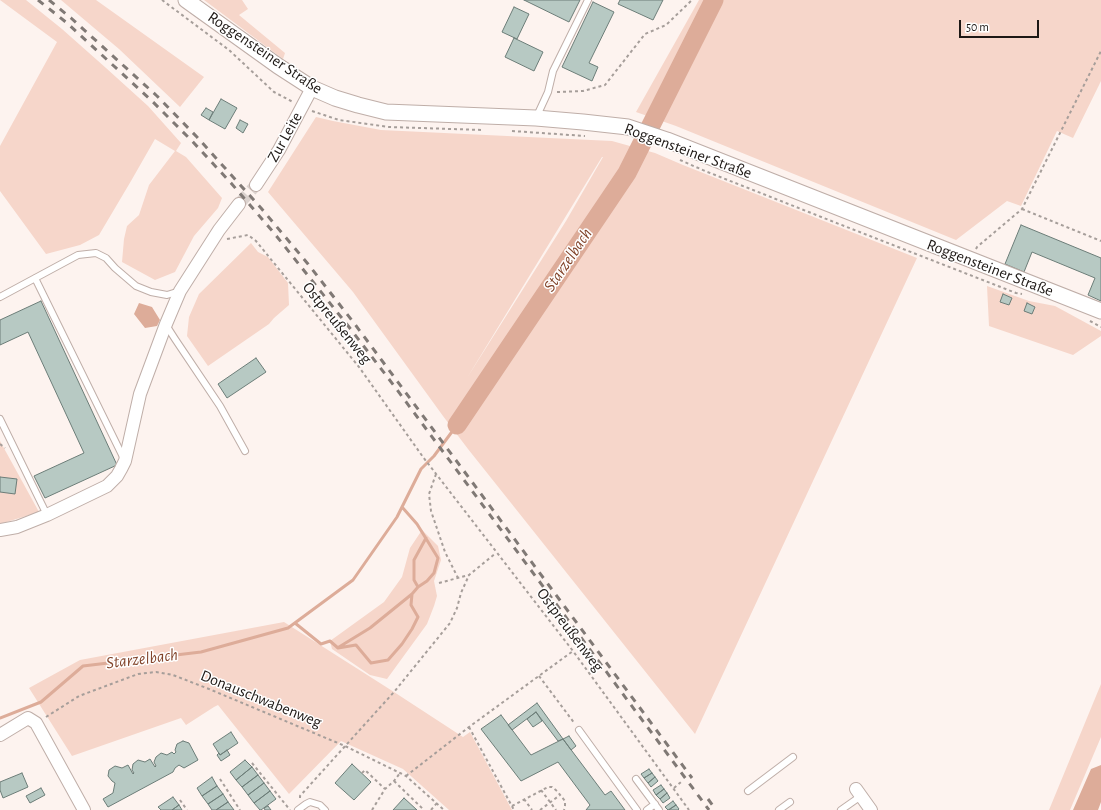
<!DOCTYPE html>
<html>
<head>
<meta charset="utf-8">
<style>
	body { margin:0 }
	#map { position:relative; width:1101px; height:810px; overflow:hidden; background:#fdf3ef; font-family:"Alegreya Sans",sans-serif }
	canvas { display:block }
	.scale { position:absolute; left:959px; top:20px; width:80px; height:18px; box-sizing:border-box; border:2px solid #1d1815; border-top:0; padding-left:5px; font-size:12px; line-height:14px; white-space:nowrap; color:#1d1815; -webkit-text-stroke:3px #fff; paint-order:stroke }
</style>
</head>
<body>
<div id="map">
<canvas width="1101" height="810"></canvas>
<div class="scale">50 m</div>
</div>
<script>
const ctx = document.querySelector('canvas').getContext('2d');
ctx.lineJoin = 'round';
function fill(path, color) {
  ctx.fillStyle = color;
  ctx.fill(path, 'evenodd');
}
function poly(rows) {
  const path = new Path2D();
  for (const r of rows) {
    path.moveTo(r[0], r[1]);
    for (let i = 2; i < r.length; i += 2) path.lineTo(r[i], r[i + 1]);
  }
  return path;
}
function stroke(path, color, width, dash) {
  ctx.strokeStyle = color;
  ctx.lineWidth = width;
  ctx.lineCap = dash ? 'butt' : 'round';
  ctx.setLineDash(dash || []);
  ctx.stroke(path);
}
function drawText(font, color, halo, rows, align = 'center') {
  ctx.font = font + ' "Alegreya Sans",sans-serif';
  ctx.lineWidth = 3;
  ctx.setLineDash([]);
  ctx.textBaseline = 'middle';
  ctx.strokeStyle = halo;
  ctx.fillStyle = color;
  for (const [text, x, y, turn = 0] of rows) {
    ctx.save();
    ctx.translate(x, y);
    ctx.rotate((+turn || 0) * Math.PI / 180);
    ctx.textAlign = isNaN(turn) ? turn : align;
    if (halo) ctx.strokeText(text, 0, 0);
    ctx.fillText(text, 0, 0);
    ctx.restore();
  }
}
fill(poly([
	[0,0,26,0,62,29,106,68,148,106,181,143,176,151,186,157,222,198,218,208,194,236,175,272,155,280,122,262,124,239,127,226,139,215,149,185,175,151,155,139,131,181,99,235,80,245,46,254,0,191,0,146,57,42],
	[61,0,96,0,204,77,180,107,119,49],
	[204,0,242,0,248,9,239,15,285,53,283,59],
	[699,0,1101,0,1101,81,1073,138,1057,131,1021,206,1007,201,956,240,676,126,636,112],
	[316,117,333,121,381,130,612,141,655,153,683,165,917,258,695,734,468,449,443,416,353,292,268,192],
	[603,157,566,221,467,378,602,157],
	[251,243,258,252,268,257,288,283,289,305,274,318,269,324,208,366,187,336,189,317,199,294],
	[987,286,1029,301,1055,306,1101,331,1101,336,1073,355,989,326],
	[0,441,39,512,0,524],
	[422,530,438,546,441,560,434,581,437,596,434,606,427,624,387,679,370,675,332,649,330,641,384,602,402,577,410,548],
	[284,622,394,692,463,737,470,732,512,810,449,810,403,769,341,741,289,794,218,705,214,707,186,725,181,718,72,756,29,688,80,660],
	[1101,684,1101,737,1070,810,1049,810]
]), '#f6d6ca');
fill(poly([
	[139,303,152,307,160,320,157,326,145,328,134,314],
	[1101,765,1101,802,1098,810,1073,810,1091,769]
]), '#ddac99');
stroke(poly([
	[418,587,414,580,414,560,426,538],
	[295,623,321,644,330,641,338,648,356,645,371,663,388,660,402,644,412,629,418,617,411,605,412,594,418,587,427,581,434,573,438,558,417,524,402,507],
	[339,647,370,628,412,594],
	[0,718,41,702,83,666,201,652,288,628,353,580,397,517,421,469,434,456,457,425]
]), '#ddac99', 3);
stroke(poly([
	[457,425,627,173,714,0]
]), '#ddac99', 19);
const building = poly([
	[524,0,580,0,569,22,524,0],
	[620,0,663,0,653,20,618,4,620,0],
	[593,2,614,12,589,63,598,67,592,81,562,67,593,2],
	[514,7,529,14,517,39,502,32,514,7],
	[514,38,543,52,534,71,505,57,514,38],
	[221,99,237,108,225,129,209,120,221,99],
	[206,108,213,112,209,120,201,115,206,108],
	[240,120,248,124,243,133,236,128,240,120],
	[1021,225,1101,258,1101,301,1088,295,1095,278,1032,252,1024,272,1005,264,1021,225],
	[1003,294,1012,298,1009,305,1000,302,1003,294],
	[41,301,117,465,45,498,34,476,84,453,28,332,0,345,0,320,41,301],
	[1027,303,1035,307,1032,314,1024,311,1027,303],
	[256,358,266,372,227,398,218,384,256,358],
	[0,477,17,479,15,494,0,492,0,477],
	[537,703,563,739,558,741,536,712,512,730,508,725,537,703],
	[536,712,542,721,533,727,527,719,536,712],
	[501,715,531,755,563,739,605,795,611,791,625,810,586,810,590,805,558,762,521,781,481,729,501,715],
	[231,732,238,743,220,755,213,744,231,732],
	[569,736,576,746,571,750,563,739,569,736],
	[183,741,189,743,198,760,184,768,179,765,175,768,173,772,108,807,103,799,113,793,115,783,112,781,108,776,109,770,115,766,122,768,128,765,133,774,134,773,132,770,133,764,138,760,145,762,150,759,155,767,156,766,154,762,156,757,161,753,167,755,172,752,174,754,176,752,175,750,177,744,183,741],
	[227,750,230,755,221,761,217,755,219,753,220,755,227,750],
	[245,760,252,767,236,780,230,772,245,760],
	[352,764,371,782,354,800,335,783,352,764],
	[252,767,258,775,242,787,236,780,252,767],
	[649,769,652,773,644,778,641,774,649,769],
	[22,773,28,787,3,798,0,790,0,782,22,773],
	[652,773,655,777,648,783,644,778,652,773],
	[258,775,264,783,248,795,242,787,258,775],
	[212,777,217,786,202,796,197,788,212,777],
	[655,777,658,781,651,787,648,783,655,777],
	[264,783,270,791,254,803,248,795,264,783],
	[661,785,664,789,656,795,653,790,661,785],
	[217,786,223,794,208,804,202,796,217,786],
	[41,788,45,795,30,803,26,796,41,788],
	[664,789,667,793,660,799,656,795,664,789],
	[270,791,276,799,261,810,260,810,254,803,270,791],
	[667,793,670,798,663,803,660,799,667,793],
	[223,794,228,802,216,810,212,810,208,804,223,794],
	[173,797,179,805,172,810,161,810,158,807,173,797],
	[404,798,417,810,393,810,404,798],
	[673,801,676,805,668,810,665,807,673,801],
	[228,802,234,810,216,810,228,802],
	[179,805,182,810,172,810,179,805],
	[676,805,679,809,678,810,669,810,676,805],
	[268,806,271,810,265,810,264,808,268,806]
]);
fill(building, '#b7c9c3');
stroke(building, '#6c7d78', 1);
stroke(poly([
	[239,204,256,185]
]), '#dbd2ce', 12, [12, 6]);
const service = poly([
	[536,118,548,92,553,71,588,0],
	[35,278,124,459],
	[0,297,78,255,96,253,106,258,115,268,136,286,151,292,167,295,180,291],
	[166,325,175,339,220,406,245,451],
	[0,419,47,515],
	[579,730,637,810],
	[636,779,659,810],
	[748,791,793,757],
	[298,810,306,804,310,802,320,805,325,810],
	[647,810,655,804],
	[779,810,790,802],
	[841,810,861,796]
]);
const minor = poly([
	[256,185,279,150,312,88],
	[0,530,17,527,47,515,107,486,117,476,121,469,125,461,140,394,166,324,180,291,219,230,239,204],
	[0,735,28,718,36,723,84,810],
	[856,789,871,810]
]);
const tertiary = poly([
	[186,0,278,66,312,88,335,98,358,105,386,112,536,118,583,122,628,127,667,140,1101,311]
]);
stroke(service, '#bfaea8', 8);
stroke(minor, '#bfaea8', 14);
stroke(tertiary, '#bfaea8', 17);
stroke(poly([
	[162,0,229,50,274,92,293,102],
	[557,92,583,91,605,85,645,34,666,25,692,0],
	[312,111,339,120,389,127,483,130],
	[512,131,585,136],
	[680,160,705,171,834,222,1016,293,1022,294],
	[1022,209,1101,241],
	[227,239,248,235,256,241,359,367,423,457,573,651,689,810],
	[976,249,977,247,1022,209,1101,51],
	[1090,321,1101,327],
	[0,444,5,448],
	[436,474,429,494,431,511,445,552,458,578],
	[439,583,469,575,496,553],
	[539,676,575,724],
	[46,717,79,696,138,674,156,672,173,675,209,689,345,746,400,773,406,776,444,810],
	[469,727,514,810],
	[252,763,290,810],
	[362,773,365,770,385,789],
	[406,776,469,727,573,651],
	[220,779,240,810],
	[394,781,424,810],
	[674,788,681,782],
	[541,790,556,810],
	[300,798,300,796,394,692,450,623,457,608,461,593,469,575],
	[524,799,532,810],
	[180,800,187,810],
	[512,806,548,787,552,787,557,791,565,801,565,806,564,810],
	[372,810,385,789,394,781,400,773],
	[431,810,437,803],
	[540,810,560,795]
]), '#a69e9a', 2, [3, 3]);
stroke(service, '#fff', 6);
stroke(minor, '#fff', 12);
stroke(tertiary, '#fff', 15);
stroke(poly([
	[38,0,67,23,152,101,193,142,231,183,274,233,349,327,395,387,709,810],
	[49,0,71,18,157,96,197,137,261,208,308,264,354,323,692,778],
	[708,799,716,810]
]), '#807975', 3, [7, 7]);
drawText('16px', '#1d1815', '#fff', [
	["Roggensteiner Straße",265,53,34],
	["Zur Leite",285,137,-61],
	["Roggensteiner Straße",688,151,20],
	["Roggensteiner Straße",990,268,21],
	["Ostpreußenweg",337,323,51],
	["Ostpreußenweg",570,630,53],
	["Donauschwabenweg",261,699,22]
]);
drawText('italic 17px', '#82442a', '#fff', [
	["Starzelbach",568,260,-56],
	["Starzelbach",142,659,-7]
]);
</script>
</body>
</html>
